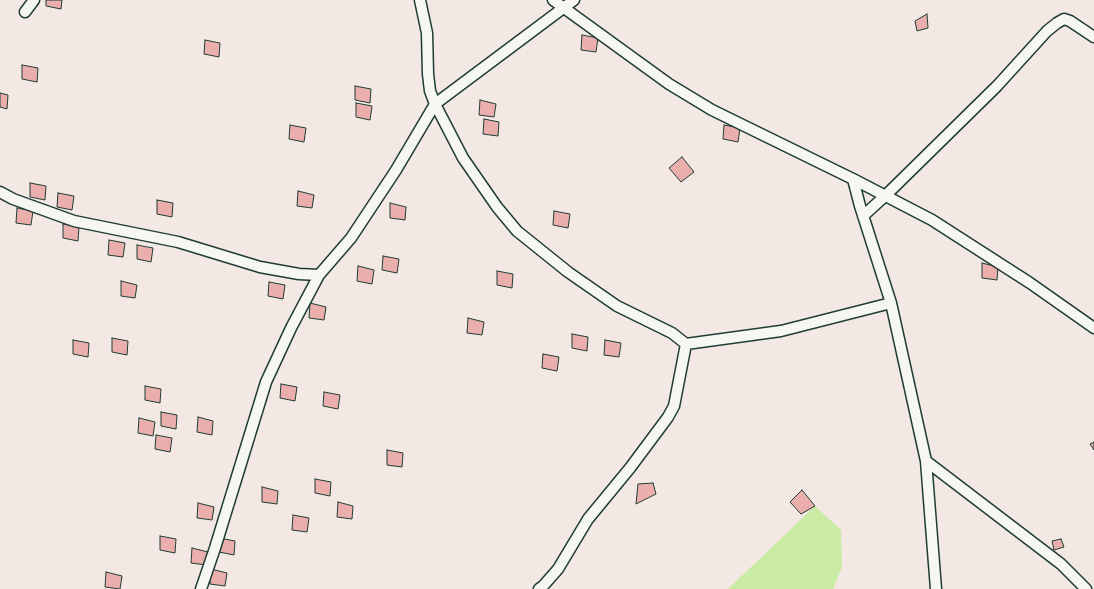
<!DOCTYPE html>
<html>
<head>
<meta charset="utf-8">
<style>
	body { margin:0 }
	canvas { display:block; background:#f4e8e4 }
</style>
</head>
<body>
<canvas width="1094" height="589"></canvas>
<script>
const ctx = document.querySelector('canvas').getContext('2d');
ctx.lineJoin = 'round';
function fill(path, color) {
  ctx.fillStyle = color;
  ctx.fill(path, 'evenodd');
}
function poly(rows) {
  const path = new Path2D();
  for (const r of rows) {
    path.moveTo(r[0], r[1]);
    for (let i = 2; i < r.length; i += 2) path.lineTo(r[i], r[i + 1]);
  }
  return path;
}
function stroke(path, color, width, dash) {
  ctx.strokeStyle = color;
  ctx.lineWidth = width;
  ctx.lineCap = dash ? 'butt' : 'round';
  ctx.setLineDash(dash || []);
  ctx.stroke(path);
}
fill(poly([
	[815,506,841,530,842,567,833,589,728,589]
]), '#caeba4');
const building = poly([
	[46,0,62,0,61,9,46,6,46,0],
	[927,14,928,28,917,31,915,21,927,14],
	[582,35,598,38,596,52,581,50,582,35],
	[205,40,220,43,219,57,204,54,205,40],
	[22,65,38,68,37,82,22,79,22,65],
	[355,86,371,89,370,103,355,100,355,86],
	[0,93,8,95,7,109,0,107,0,93],
	[480,100,496,104,494,117,479,115,480,100],
	[356,103,372,106,370,120,356,117,356,103],
	[484,119,499,122,498,136,483,134,484,119],
	[290,125,306,128,304,142,289,139,290,125],
	[724,125,740,128,738,142,723,139,724,125],
	[682,157,694,172,681,182,669,168,682,157],
	[30,183,46,186,45,200,30,197,30,183],
	[298,191,314,195,312,208,297,206,298,191],
	[58,193,74,196,72,210,57,207,58,193],
	[157,200,173,203,172,217,157,214,157,200],
	[390,203,406,207,405,220,390,218,390,203],
	[17,208,33,211,31,225,16,223,17,208],
	[554,211,570,214,568,228,553,225,554,211],
	[63,224,79,227,78,241,63,238,63,224],
	[109,240,125,243,123,257,108,255,109,240],
	[137,245,153,248,151,262,137,259,137,245],
	[383,256,399,259,397,273,382,270,383,256],
	[982,263,998,267,997,280,982,278,982,263],
	[358,266,374,270,372,284,357,281,358,266],
	[497,271,513,274,512,288,497,285,497,271],
	[121,281,137,285,135,298,121,296,121,281],
	[269,282,285,285,283,299,268,296,269,282],
	[310,303,326,307,324,320,309,318,310,303],
	[468,318,484,322,482,335,467,333,468,318],
	[572,334,588,337,587,351,572,348,572,334],
	[112,338,128,341,127,355,112,352,112,338],
	[73,340,89,343,88,357,73,354,73,340],
	[605,340,621,343,619,357,604,355,605,340],
	[543,354,559,357,557,371,542,368,543,354],
	[281,384,297,387,295,401,280,398,281,384],
	[145,386,161,389,160,403,145,400,145,386],
	[324,392,340,395,338,409,323,406,324,392],
	[161,412,177,415,176,429,161,426,161,412],
	[198,417,213,421,212,435,197,432,198,417],
	[139,418,155,422,153,436,138,433,139,418],
	[156,435,172,438,170,452,155,449,156,435],
	[1094,442,1094,450,1090,444,1094,442],
	[387,450,403,453,402,467,387,465,387,450],
	[315,479,331,482,330,496,315,493,315,479],
	[653,483,656,494,636,504,638,484,653,483],
	[262,487,278,491,277,504,262,502,262,487],
	[802,490,815,506,801,514,790,502,802,490],
	[338,502,353,506,352,519,337,517,338,502],
	[198,503,214,507,212,520,197,518,198,503],
	[293,515,309,518,307,532,292,530,293,515],
	[160,536,176,539,175,553,160,550,160,536],
	[219,538,235,541,234,555,219,552,219,538],
	[1061,539,1064,547,1054,550,1052,541,1061,539],
	[192,548,208,552,206,565,191,563,192,548],
	[211,569,227,573,225,586,210,584,211,569],
	[106,572,122,576,120,589,105,587,106,572]
]);
fill(building, '#eaafac');
stroke(building, '#1f3d34', 1);
const minor = poly([
	[420,0,427,33,428,74,430,91,435,104,463,158,497,207,517,231,568,272,617,306,672,333,686,344,781,331,891,303],
	[553,0,669,84,712,110,853,179,932,220,1030,283,1094,328],
	[25,12,34,0],
	[853,179,860,206,891,303,926,461,936,589],
	[0,192,13,199,74,221,178,242,260,267,299,274,319,275,351,238,396,170,435,104,574,0],
	[863,216,885,196,997,86,1047,31,1057,23,1064,19,1070,21,1094,37],
	[926,461,1061,564,1086,589],
	[201,589,215,548,266,382,291,328,319,275],
	[539,589,543,586,558,569,588,519,630,468,668,417,674,406,686,344]
]);
stroke(minor, '#1f3d34', 13);
stroke(minor, '#f6f6f2', 10);
</script>
</body>
</html>
